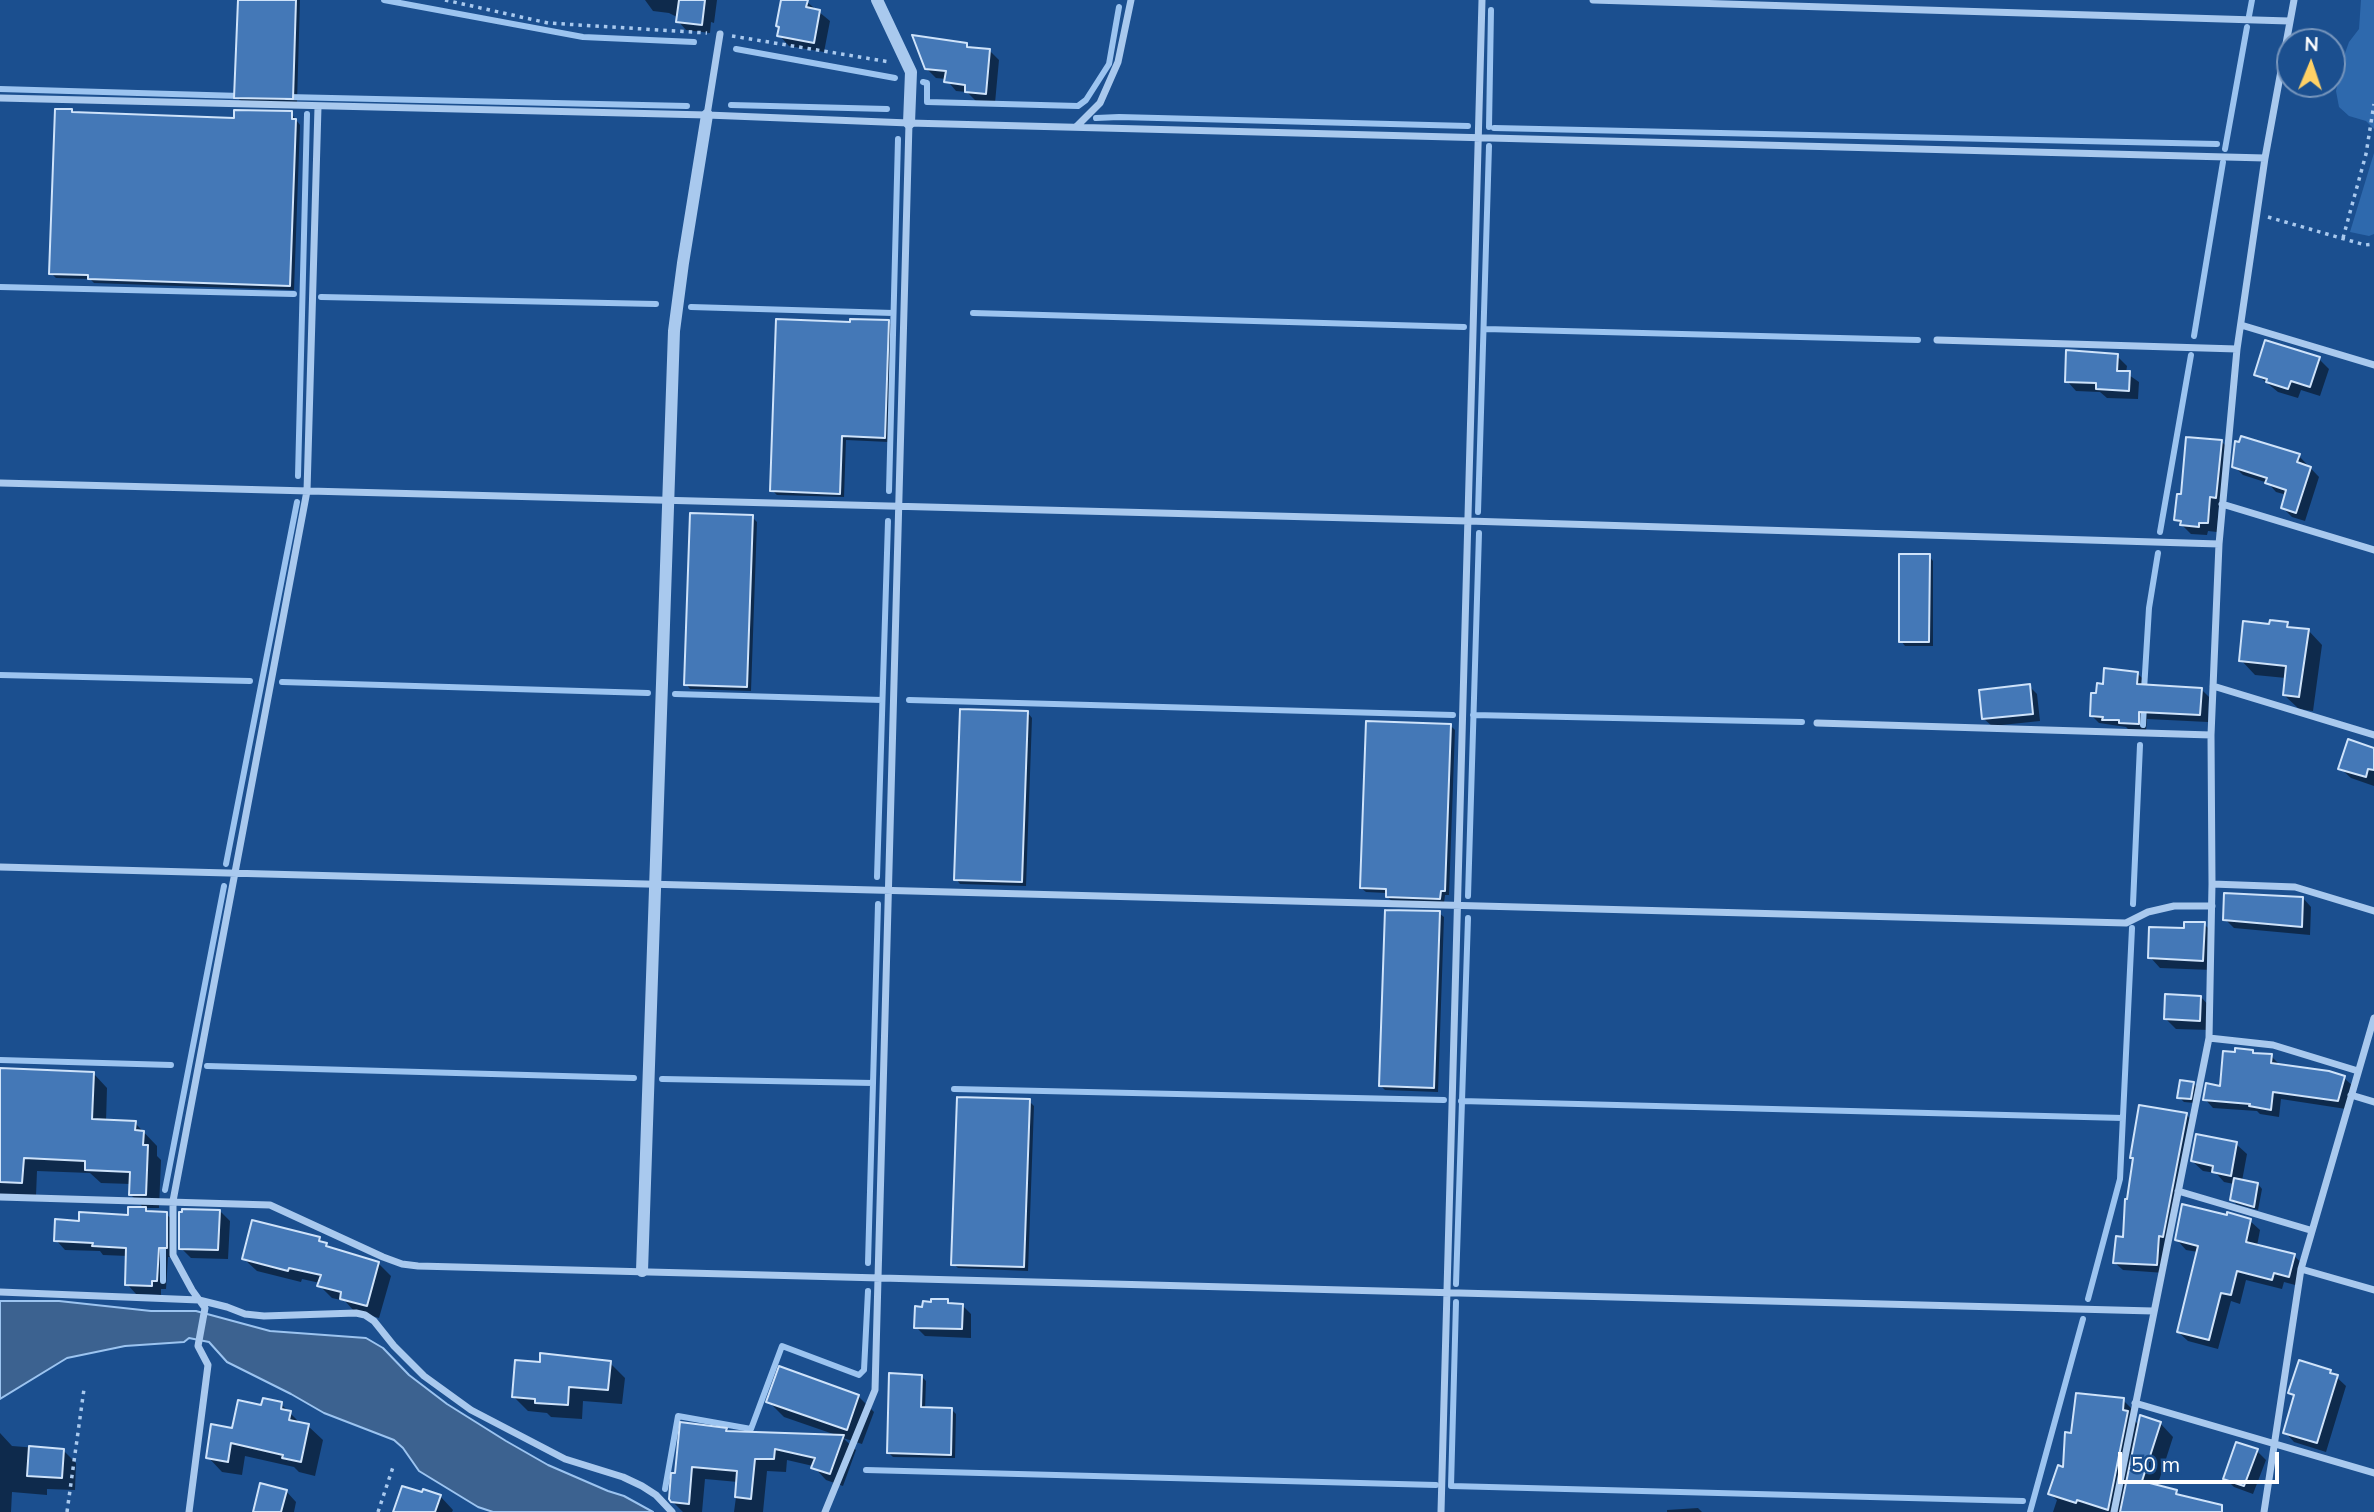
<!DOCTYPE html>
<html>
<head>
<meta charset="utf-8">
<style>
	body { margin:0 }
	#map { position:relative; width:2374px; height:1512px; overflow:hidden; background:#1b4f8f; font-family:Mulish,sans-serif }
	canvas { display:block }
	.north { position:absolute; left:2276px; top:28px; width:70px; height:70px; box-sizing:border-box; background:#1b4f8f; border:2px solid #7695bc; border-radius:50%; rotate:2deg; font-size:19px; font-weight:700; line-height:28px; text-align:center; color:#fff }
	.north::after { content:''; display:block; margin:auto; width:24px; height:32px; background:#ffd166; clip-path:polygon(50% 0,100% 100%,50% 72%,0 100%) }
	.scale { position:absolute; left:2118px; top:1452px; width:161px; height:32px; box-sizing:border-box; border:4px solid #fff; border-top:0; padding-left:9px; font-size:21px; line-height:24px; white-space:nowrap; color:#fff; -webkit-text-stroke:5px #1b4f8f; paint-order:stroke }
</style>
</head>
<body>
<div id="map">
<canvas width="2374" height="1512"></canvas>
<div class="north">N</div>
<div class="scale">50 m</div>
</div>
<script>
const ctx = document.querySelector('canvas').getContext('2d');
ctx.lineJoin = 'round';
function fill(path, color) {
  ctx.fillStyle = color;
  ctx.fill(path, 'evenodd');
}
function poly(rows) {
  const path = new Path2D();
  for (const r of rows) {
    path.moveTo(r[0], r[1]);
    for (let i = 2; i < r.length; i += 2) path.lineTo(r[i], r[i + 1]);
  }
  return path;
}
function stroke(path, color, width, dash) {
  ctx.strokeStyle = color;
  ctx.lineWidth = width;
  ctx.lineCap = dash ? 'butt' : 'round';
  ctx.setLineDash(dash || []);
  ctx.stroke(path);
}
fill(poly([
	[2361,0,2374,0,2374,129,2366,121,2349,116,2339,107,2336,91,2344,56,2349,42,2359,29],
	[2374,153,2374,234,2369,236,2350,232]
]), '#2e69ad');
const water = poly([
	[0,1301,59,1301,151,1311,196,1311,270,1331,366,1338,383,1348,409,1375,447,1404,506,1441,548,1465,608,1491,624,1496,653,1512,493,1512,478,1507,419,1471,403,1448,394,1440,324,1413,291,1394,227,1362,209,1342,189,1338,184,1342,125,1346,67,1358,0,1399,0,1301]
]);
fill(water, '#3c6290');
stroke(water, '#9cc4f0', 2);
fill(poly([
	[239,0,300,0,297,103,241,101,236,97],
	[645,0,717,0,714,23,711,22,710,33,686,30,678,21,679,18,669,13,653,11],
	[784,0,807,2,830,21,824,52,789,46,779,35],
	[967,45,971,49,989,50,999,60,995,103,976,101,967,92,956,91,946,79,936,78,926,68],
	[72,111,75,114,235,119,291,113,300,125,294,290,94,283,90,279,56,278,51,273],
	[889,322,893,327,889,442,846,440,844,497,777,495,772,490,852,323],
	[2117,356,2127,366,2126,373,2139,382,2138,399,2107,398,2100,392,2076,391,2067,381],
	[2319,359,2329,369,2320,396,2301,390,2298,398,2278,392,2256,374],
	[2222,442,2231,451,2224,506,2219,506,2217,532,2208,531,2207,535,2191,534,2176,519,2182,496],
	[2240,444,2299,456,2319,477,2305,521,2292,517,2283,508,2287,495,2276,492,2268,483,2243,475,2234,466],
	[752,517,757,522,751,691,690,689,686,684],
	[1929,556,1933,561,1933,646,1905,646,1901,641],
	[2287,624,2292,629,2308,630,2322,645,2313,711,2299,709,2284,695,2286,678,2255,675,2241,660,2271,626],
	[2137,673,2145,681,2145,686,2201,689,2209,697,2208,722,2147,719,2146,731,2129,730,2126,727,2099,723,2091,715,2098,695,2105,686],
	[2029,686,2037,694,2040,721,1992,726,1984,719],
	[1028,713,1032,718,1026,886,960,884,956,879],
	[1450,725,1455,730,1449,895,1445,895,1444,903,1392,901,1387,897,1387,893,1366,892,1361,888],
	[2374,750,2374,786,2351,778,2340,768],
	[2303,898,2311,907,2310,935,2234,928,2225,919],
	[1439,913,1444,917,1438,1092,1385,1090,1381,1086],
	[2204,924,2214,934,2212,970,2160,968,2150,957,2186,930],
	[2201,997,2211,1008,2210,1030,2176,1029,2166,1019],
	[2253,1051,2256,1055,2271,1056,2280,1065,2344,1078,2353,1086,2346,1109,2281,1099,2279,1117,2260,1114,2257,1111,2213,1108,2205,1099,2221,1088],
	[0,1070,94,1074,107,1088,106,1122,135,1123,157,1146,157,1156,161,1160,159,1208,144,1208,130,1194,131,1184,101,1183,90,1173,37,1171,36,1196,0,1195],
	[2193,1083,2198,1088,2195,1103,2184,1102,2179,1097],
	[1029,1101,1034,1106,1028,1271,958,1268,953,1264],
	[2186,1114,2194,1123,2165,1273,2123,1270,2114,1262,2124,1238,2134,1159,2132,1157],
	[2236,1144,2247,1154,2242,1181,2258,1184,2262,1189,2258,1210,2236,1204,2232,1199,2234,1184,2224,1182,2216,1173,2203,1171,2192,1161],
	[145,1209,149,1213,166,1214,176,1223,176,1257,168,1257,166,1289,161,1289,161,1295,136,1294,127,1284,128,1256,103,1255,100,1251,65,1250,56,1240,80,1222,129,1217],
	[220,1211,230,1221,228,1259,191,1258,181,1248],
	[2250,1221,2260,1230,2257,1246,2294,1256,2304,1265,2299,1286,2284,1282,2282,1289,2246,1280,2240,1304,2231,1301,2218,1349,2188,1341,2178,1332,2198,1252,2186,1250,2177,1240],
	[319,1238,331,1250,378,1263,391,1276,379,1318,354,1311,345,1301,332,1298,319,1285,320,1283,302,1279,301,1282,257,1271,244,1259],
	[948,1301,951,1305,962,1305,971,1314,971,1338,925,1336,916,1327],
	[541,1363,610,1363,625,1378,622,1404,583,1401,582,1419,551,1417,547,1413,528,1411,513,1396],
	[2330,1371,2346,1386,2326,1452,2294,1442,2285,1432,2295,1398,2290,1393],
	[921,1376,926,1381,925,1409,952,1410,956,1414,955,1458,893,1457,888,1452],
	[858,1396,874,1412,862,1444,843,1438,856,1450,843,1486,826,1480,813,1466,787,1460,786,1472,767,1471,763,1512,734,1512,738,1482,705,1479,702,1512,683,1512,670,1499,677,1475,726,1429,730,1433,839,1436,784,1417,768,1401],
	[2123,1400,2135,1412,2134,1420,2139,1425,2160,1423,2173,1437,2157,1487,2176,1492,2182,1497,2216,1506,2223,1512,2053,1512,2057,1500,2050,1494,2073,1435],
	[281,1404,301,1424,308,1426,323,1440,315,1476,299,1472,294,1467,245,1456,242,1475,222,1472,208,1457,233,1430,263,1407],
	[0,1433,12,1446,63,1450,76,1463,75,1490,47,1489,47,1495,12,1492,11,1512,0,1512],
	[2237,1444,2257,1451,2266,1460,2253,1494,2234,1487,2225,1478],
	[286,1491,296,1502,294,1512,255,1512],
	[440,1496,453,1510,452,1512,395,1512],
	[1698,1508,1702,1512,1667,1512,1667,1510]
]), '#0007');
stroke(poly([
	[384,0,583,37,694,42],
	[2249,16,2252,0],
	[736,49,895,78],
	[923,82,927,83,927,102,1078,106,1086,100,1109,64,1119,7],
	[0,89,241,96],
	[287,97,687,106],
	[731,105,887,109],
	[1096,118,1119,117,1468,126],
	[1489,127,1491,10],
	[1494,128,2217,144],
	[2225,149,2247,27],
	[0,287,294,294],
	[321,297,656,304],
	[691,307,893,313],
	[973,313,1464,327],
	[1485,329,1918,340],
	[2194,336,2223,162],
	[298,476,307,114],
	[889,491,898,139],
	[1478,512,1489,146],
	[2160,532,2191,355],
	[0,675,250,681],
	[282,682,648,693],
	[2144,690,2149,608,2158,553],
	[675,694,882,700],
	[909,700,1453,715],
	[1473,715,1802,722],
	[2143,725,2144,704],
	[226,864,297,502],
	[877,877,888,521],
	[1468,896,1479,533],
	[2133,904,2140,745],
	[0,1060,171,1065],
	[207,1066,634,1078],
	[662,1079,873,1083],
	[954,1089,1444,1100],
	[1461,1101,2123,1118],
	[165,1190,224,886],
	[868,1263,878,904],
	[163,1281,163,1242],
	[1456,1284,1468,918],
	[2088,1299,2120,1179,2132,928],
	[1456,1302,1451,1486,2023,1501],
	[866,1470,1436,1485],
	[665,1489,678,1416,751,1429,782,1346,859,1375,864,1370,868,1291],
	[2030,1512,2083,1319]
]), '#9cc4f0', 6);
const building = poly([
	[238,0,296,0,293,99,234,98,238,0],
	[679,0,705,0,702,25,676,22,679,0],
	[781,0,808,0,806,7,820,10,814,43,777,36,779,27,776,26,781,0],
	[912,35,967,43,967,47,990,49,986,94,965,92,965,85,944,82,946,71,925,69,912,35],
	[55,109,72,109,72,112,234,118,234,110,292,111,292,119,296,119,290,286,88,279,88,275,49,274,55,109],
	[776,319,850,322,850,319,889,320,885,438,842,436,840,494,770,491,776,319],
	[2265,340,2320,357,2310,387,2291,381,2288,389,2266,382,2267,379,2254,375,2265,340],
	[2066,350,2118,354,2117,371,2130,371,2129,391,2096,389,2096,383,2065,382,2066,350],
	[2241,436,2300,454,2297,462,2311,467,2296,513,2281,508,2286,490,2265,483,2267,478,2232,467,2235,441,2239,442,2241,436],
	[2186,437,2222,440,2216,498,2210,497,2208,523,2199,523,2199,527,2180,525,2181,521,2174,520,2177,494,2181,494,2186,437],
	[690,513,753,515,747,687,684,685,690,513],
	[1899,554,1930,554,1929,642,1899,642,1899,554],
	[2270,620,2288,622,2287,627,2309,629,2299,697,2283,695,2286,666,2239,661,2243,621,2269,624,2270,620],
	[2104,668,2138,672,2137,684,2202,688,2200,715,2139,712,2139,724,2119,723,2119,720,2102,720,2103,717,2090,716,2091,693,2096,693,2097,683,2103,684,2104,668],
	[2030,684,2033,714,1982,719,1979,690,2030,684],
	[960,709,1028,711,1022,882,954,880,960,709],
	[1366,721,1451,724,1445,891,1441,891,1440,899,1386,897,1386,889,1360,888,1366,721],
	[2348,739,2374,748,2374,770,2368,769,2366,777,2338,769,2348,739],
	[2224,893,2303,897,2302,927,2223,920,2224,893],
	[1385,910,1440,911,1434,1088,1379,1086,1385,910],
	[2184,922,2205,922,2203,961,2148,958,2149,927,2184,928,2184,922],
	[2165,994,2201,996,2200,1021,2164,1019,2165,994],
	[2235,1048,2253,1050,2253,1053,2272,1054,2271,1063,2329,1071,2345,1076,2338,1101,2273,1092,2271,1110,2249,1106,2250,1104,2203,1100,2206,1083,2220,1086,2223,1051,2235,1052,2235,1048],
	[0,1068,94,1072,92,1119,136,1121,135,1130,144,1131,143,1145,148,1145,146,1195,129,1195,130,1172,85,1170,85,1161,24,1158,22,1183,0,1182,0,1068],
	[2180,1080,2194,1082,2191,1099,2177,1098,2180,1080],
	[957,1097,1030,1099,1024,1267,951,1265,957,1097],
	[2139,1105,2187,1113,2163,1237,2159,1236,2157,1265,2113,1263,2116,1236,2123,1237,2125,1199,2127,1199,2133,1158,2130,1158,2139,1105],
	[2196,1134,2237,1142,2231,1176,2212,1172,2213,1166,2191,1161,2196,1134],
	[2234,1178,2258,1183,2254,1207,2230,1200,2234,1178],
	[2182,1204,2227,1215,2227,1212,2251,1219,2246,1242,2295,1254,2289,1277,2274,1273,2272,1280,2237,1271,2231,1295,2221,1293,2209,1340,2177,1332,2198,1246,2175,1240,2182,1204],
	[128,1207,146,1207,146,1211,167,1212,167,1248,159,1248,157,1281,152,1281,152,1286,125,1285,126,1248,92,1246,93,1243,54,1241,55,1219,79,1221,79,1212,128,1215,128,1207],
	[182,1209,220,1210,218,1250,179,1249,179,1212,182,1212,182,1209],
	[252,1220,320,1237,319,1241,327,1243,326,1246,379,1262,367,1306,340,1299,341,1292,317,1286,321,1275,289,1268,288,1271,242,1259,252,1220],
	[931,1299,948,1299,948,1303,963,1304,962,1329,914,1328,915,1306,922,1307,923,1301,931,1302,931,1299],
	[540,1353,611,1361,608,1390,569,1387,568,1405,535,1403,535,1399,512,1397,515,1360,540,1362,540,1353],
	[2299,1360,2331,1370,2330,1373,2338,1375,2317,1443,2283,1433,2294,1395,2288,1393,2299,1360],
	[779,1366,859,1395,847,1430,766,1402,779,1366],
	[889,1373,922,1375,921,1407,952,1408,951,1455,887,1453,889,1373],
	[2076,1393,2124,1398,2123,1410,2128,1411,2108,1510,2077,1500,2076,1503,2048,1494,2058,1465,2063,1467,2065,1432,2071,1433,2076,1393],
	[263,1398,282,1402,281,1409,291,1411,289,1420,309,1424,301,1462,282,1458,283,1455,231,1443,228,1462,206,1458,211,1424,232,1428,238,1400,261,1405,263,1398],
	[2140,1415,2161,1422,2142,1481,2177,1490,2176,1494,2222,1505,2222,1512,2120,1512,2140,1415],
	[680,1422,727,1428,726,1431,844,1435,830,1474,811,1468,815,1458,775,1449,774,1459,755,1459,751,1499,735,1497,737,1471,692,1467,689,1504,671,1502,669,1499,671,1473,675,1473,680,1422],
	[2236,1442,2258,1449,2244,1486,2223,1479,2236,1442],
	[29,1446,64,1449,62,1478,27,1476,29,1446],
	[260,1483,287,1490,281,1512,253,1512,260,1483],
	[402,1486,422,1492,423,1489,441,1495,435,1512,393,1512,402,1486]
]);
fill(building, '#4478b7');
stroke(building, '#cfe3fa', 2);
stroke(poly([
	[445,0,548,23,707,33],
	[732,36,890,62],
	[2268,217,2365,245,2374,244],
	[2343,238,2366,154,2374,104],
	[67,1512,84,1389],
	[378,1512,393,1467]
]), '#a9c9ee', 3.5, [3.5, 5]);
stroke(poly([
	[1593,0,2289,21],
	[0,98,707,115,909,123,2265,158],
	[707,115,720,34],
	[1077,126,1100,103,1118,62,1131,0],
	[2241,325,2374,365],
	[1937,340,2237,349],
	[0,483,1468,521,2219,544],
	[2222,504,2374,550],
	[2213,686,2374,735],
	[1817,723,2211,735],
	[0,867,2126,923,2148,912,2174,906,2212,906],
	[2212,884,2295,887,2374,911],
	[2209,1038,2273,1045,2358,1071],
	[2351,1095,2374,1102],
	[2178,1191,2310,1230],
	[0,1197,270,1205,383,1257,402,1264,418,1266,2153,1311],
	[2301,1269,2374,1290],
	[0,1292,199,1300,227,1307,245,1314,264,1316,356,1313,365,1315,374,1321,394,1346,424,1376,471,1410,565,1459,623,1477,642,1486,656,1495,672,1512],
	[2135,1403,2374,1473],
	[189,1512,208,1365,198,1346,205,1308,192,1290,173,1255,173,1201,307,491,318,107],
	[825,1512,875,1390,909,123],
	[1441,1512,1482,0],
	[2114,1512,2209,1038,2212,884,2211,735,2219,544,2237,349,2265,158,2294,0],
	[2264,1512,2301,1269,2374,1018]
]), '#a9c9ee', 7);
stroke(poly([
	[877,0,911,72,909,123],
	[642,1271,674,331,683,263,707,115]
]), '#a9c9ee', 12);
</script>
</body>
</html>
